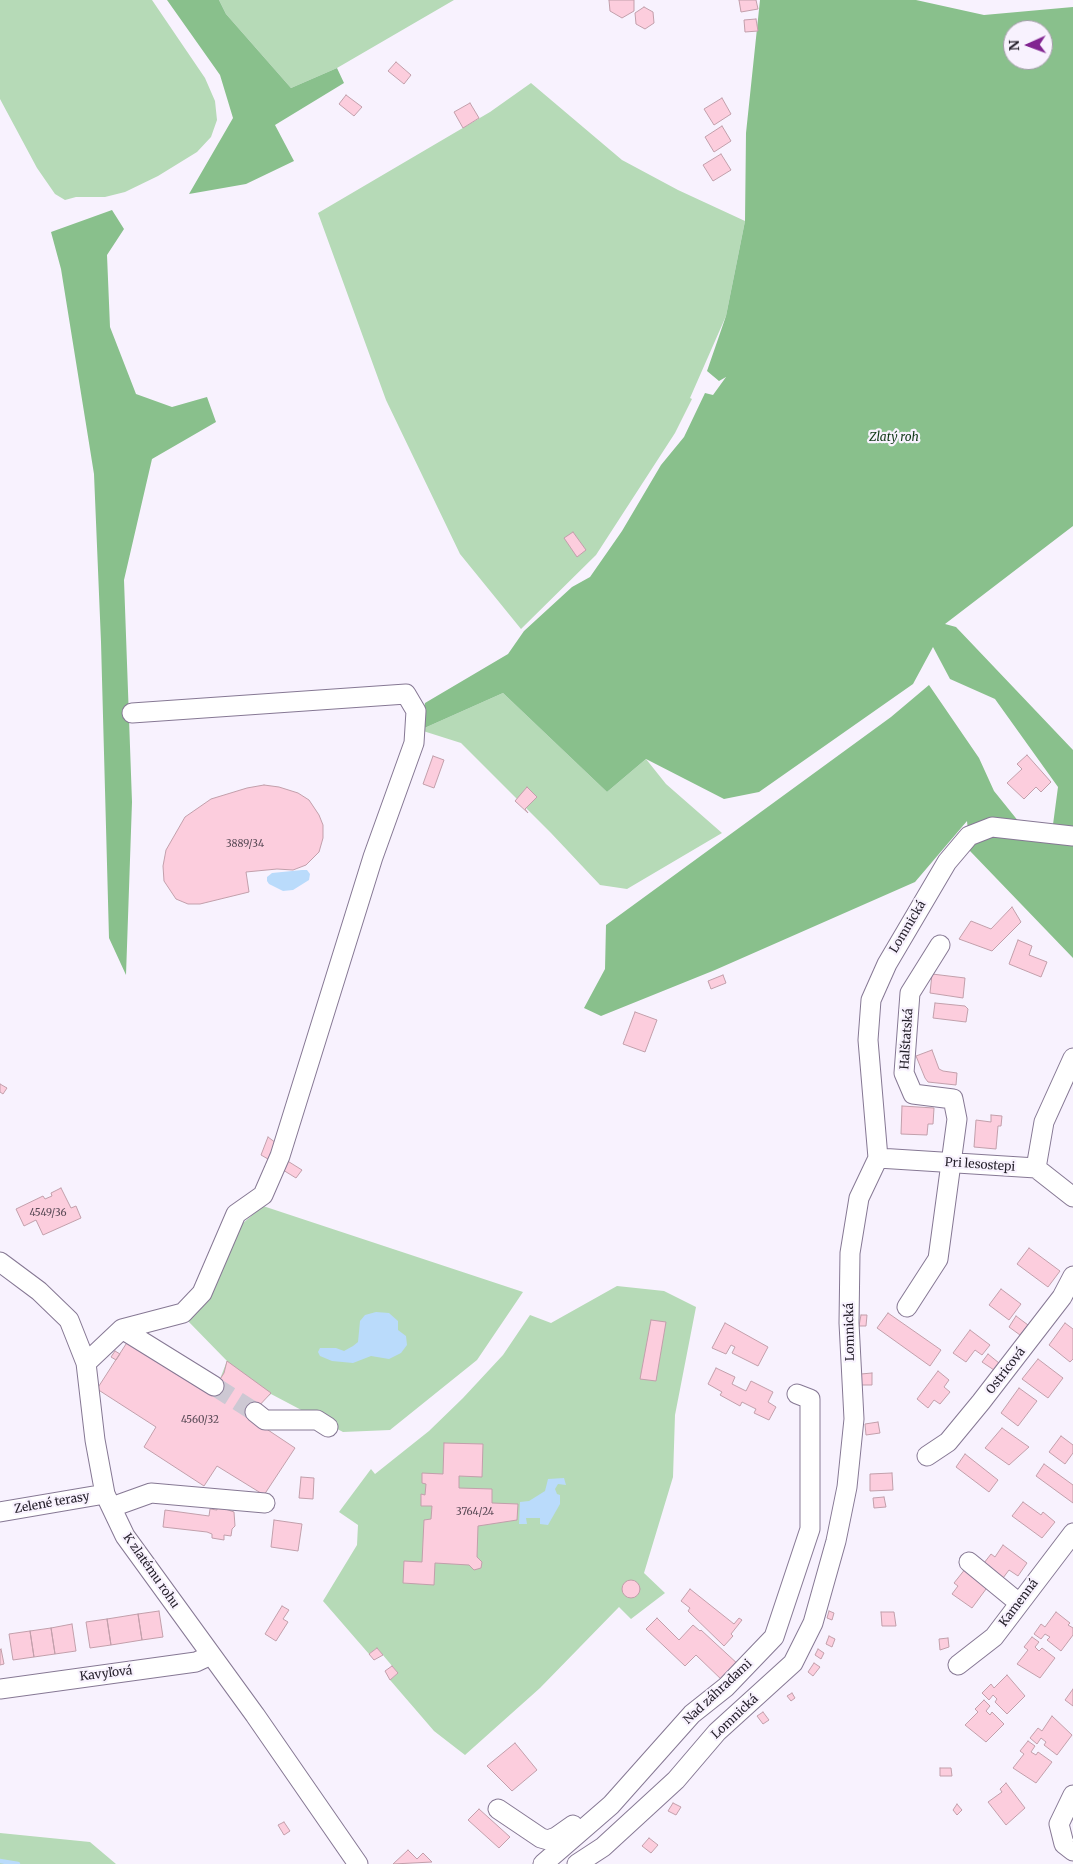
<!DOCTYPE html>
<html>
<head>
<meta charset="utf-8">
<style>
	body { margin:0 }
	#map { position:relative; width:1073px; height:1864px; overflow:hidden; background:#f8f2fe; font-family:Merriweather,serif }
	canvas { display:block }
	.north { position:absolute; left:1003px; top:20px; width:50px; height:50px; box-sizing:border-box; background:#f8f2fe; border:1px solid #a39da9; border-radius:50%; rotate:268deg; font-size:14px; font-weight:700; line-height:20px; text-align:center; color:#231e29 }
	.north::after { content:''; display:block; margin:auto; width:18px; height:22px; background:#822591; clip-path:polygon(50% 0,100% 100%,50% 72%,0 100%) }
</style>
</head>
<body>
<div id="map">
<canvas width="1073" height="1864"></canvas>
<div class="north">N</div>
</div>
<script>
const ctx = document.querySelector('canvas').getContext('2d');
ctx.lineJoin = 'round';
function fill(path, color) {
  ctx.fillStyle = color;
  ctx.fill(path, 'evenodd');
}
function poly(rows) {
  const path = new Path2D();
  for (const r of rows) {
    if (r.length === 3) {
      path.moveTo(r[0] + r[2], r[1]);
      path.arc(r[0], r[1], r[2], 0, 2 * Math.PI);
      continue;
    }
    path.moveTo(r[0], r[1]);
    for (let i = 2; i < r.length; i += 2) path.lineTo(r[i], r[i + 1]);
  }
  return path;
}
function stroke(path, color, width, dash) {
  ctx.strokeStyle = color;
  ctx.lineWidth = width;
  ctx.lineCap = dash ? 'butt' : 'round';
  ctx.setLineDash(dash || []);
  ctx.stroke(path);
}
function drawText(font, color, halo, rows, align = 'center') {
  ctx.font = font + ' Merriweather,serif';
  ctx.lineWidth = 4.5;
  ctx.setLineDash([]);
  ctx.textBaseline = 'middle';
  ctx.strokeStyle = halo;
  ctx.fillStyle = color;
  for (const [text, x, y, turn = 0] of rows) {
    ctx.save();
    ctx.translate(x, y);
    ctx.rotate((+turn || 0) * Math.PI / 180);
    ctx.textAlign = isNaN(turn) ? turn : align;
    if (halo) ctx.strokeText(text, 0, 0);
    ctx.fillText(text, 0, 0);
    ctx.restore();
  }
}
fill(poly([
	[0,0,152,0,205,78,215,101,217,120,211,137,197,152,158,176,125,192,105,197,76,197,65,200,55,194,37,168,0,99],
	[219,0,454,0,337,68,291,88,226,14],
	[531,83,622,160,678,190,745,221,726,316,690,398,692,399,675,433,596,555,521,629,460,554,386,400,318,213,490,112],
	[503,693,607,792,646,759,666,784,722,833,627,889,600,885,551,833,461,743,420,730],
	[263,1206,523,1292,477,1360,390,1430,343,1432,271,1394,261,1402,220,1379,227,1361,187,1320,236,1229],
	[617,1286,664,1291,696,1307,675,1415,673,1477,644,1573,665,1593,631,1619,619,1607,540,1688,465,1755,434,1731,390,1680,398,1673,377,1648,369,1654,323,1601,357,1545,358,1525,339,1512,371,1469,375,1474,429,1431,463,1398,503,1355,530,1315,551,1323],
	[0,1833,90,1842,116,1864,0,1864]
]), '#b6dab7');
fill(poly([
	[167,0,219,0,226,14,291,88,337,68,344,83,275,125,294,161,246,184,189,194,233,118,220,75],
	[760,0,916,0,984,15,1073,7,1073,526,945,624,956,627,1073,750,1073,958,970,851,967,821,915,882,715,970,601,1016,584,1008,605,969,606,925,891,717,929,685,979,758,994,791,1019,822,1052,832,1058,787,995,699,950,679,933,647,913,684,759,792,724,799,646,759,607,792,503,693,420,730,425,703,508,654,524,631,572,587,590,577,622,531,661,465,684,437,705,393,713,395,726,377,719,381,707,371,726,316,745,221,746,133],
	[1013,30,1043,30,1043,60,1013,60],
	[112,210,124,229,107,255,110,327,136,394,172,407,207,397,216,422,152,459,124,580,132,802,126,975,109,938,101,642,94,474,61,269,51,232]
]), '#89c08c');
fill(poly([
	[302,870,307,870,310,874,309,880,293,890,283,891,269,884,267,881,267,877,272,873],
	[376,1312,389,1313,398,1321,398,1330,406,1336,407,1345,401,1353,389,1359,371,1356,353,1363,332,1361,320,1356,318,1352,320,1348,336,1348,344,1351,353,1346,358,1342,360,1321,365,1315],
	[564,1478,566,1485,558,1484,555,1489,557,1494,560,1495,560,1504,548,1525,540,1524,540,1518,526,1518,527,1524,519,1524,520,1502,529,1501,545,1491,548,1479]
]), '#badbfb');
stroke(poly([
	[0,1861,18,1864]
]), '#badbfb', 4.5);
const building = poly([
	[609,0,634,0,634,11,622,18,610,11,609,0],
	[739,0,756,0,758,9,741,12,739,0],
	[644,7,653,12,654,23,645,29,636,24,635,13,644,7],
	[756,19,758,31,745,32,744,20,756,19],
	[396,62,411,75,404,84,388,71,396,62],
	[346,95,362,107,354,116,339,104,346,95],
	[722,98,731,114,714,125,704,109,722,98],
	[470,103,479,118,463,128,454,112,470,103],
	[722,126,731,141,714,152,705,137,722,126],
	[721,154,731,170,713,181,703,165,721,154],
	[573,532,586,550,577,557,564,538,573,532],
	[1027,755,1051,782,1041,792,1036,787,1024,799,1007,783,1022,769,1017,764,1027,755],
	[433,756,444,760,434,788,423,784,433,756],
	[264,785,279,787,298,793,309,800,319,815,323,825,323,838,319,852,306,865,293,870,277,869,246,872,249,892,200,904,188,904,176,899,164,881,163,866,166,850,185,817,211,799,247,788,264,785],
	[527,787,537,797,525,809,528,813,515,801,527,787],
	[1012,907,1021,922,992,951,959,939,971,921,991,929,1012,907],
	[1018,940,1032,946,1029,955,1047,962,1041,977,1009,964,1018,940],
	[932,974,965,978,963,998,930,993,932,974],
	[723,975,726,983,711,989,708,981,723,975],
	[935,1003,965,1006,968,1009,966,1022,933,1018,935,1003],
	[635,1012,657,1020,645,1052,623,1044,635,1012],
	[932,1050,939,1069,943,1071,957,1073,956,1085,928,1082,925,1078,916,1056,932,1050],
	[0,1084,7,1088,3,1094,0,1092,0,1084],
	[902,1106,934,1108,933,1124,928,1124,927,1135,901,1134,902,1106],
	[991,1115,1002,1116,1001,1126,998,1126,996,1149,974,1147,976,1120,991,1122,991,1115],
	[268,1137,276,1143,268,1159,261,1155,268,1137],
	[286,1160,302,1170,296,1178,283,1170,286,1160],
	[61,1188,71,1208,76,1206,81,1218,43,1235,36,1220,24,1226,16,1209,43,1196,45,1199,52,1196,51,1193,61,1188],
	[1029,1248,1060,1271,1048,1287,1017,1264,1029,1248],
	[1001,1289,1021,1304,1009,1320,989,1305,1001,1289],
	[888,1313,941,1350,930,1366,877,1328,888,1313],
	[861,1315,867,1315,866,1326,859,1326,861,1315],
	[1016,1316,1028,1325,1020,1335,1009,1327,1016,1316],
	[651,1320,666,1322,656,1381,640,1379,651,1320],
	[725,1323,768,1347,758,1366,732,1353,735,1347,731,1345,726,1354,712,1348,725,1323],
	[1065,1323,1073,1329,1073,1359,1070,1362,1049,1345,1065,1323],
	[970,1330,990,1345,982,1355,975,1350,966,1362,953,1353,970,1330],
	[128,1341,217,1384,224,1373,227,1361,271,1393,256,1409,256,1422,295,1448,264,1495,217,1466,204,1486,144,1447,156,1427,97,1389,128,1341],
	[115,1351,120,1354,116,1360,111,1357,115,1351],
	[988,1354,999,1363,994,1370,982,1362,988,1354],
	[1038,1359,1063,1378,1048,1398,1022,1379,1038,1359],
	[716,1368,735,1377,732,1384,746,1391,751,1381,773,1392,768,1402,776,1407,769,1420,754,1413,756,1409,742,1402,740,1406,720,1395,722,1392,708,1384,716,1368],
	[938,1371,949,1380,944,1387,950,1392,940,1404,934,1400,928,1408,917,1399,938,1371],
	[872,1373,872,1385,861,1385,861,1374,872,1373],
	[1019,1388,1037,1401,1018,1426,1001,1413,1019,1388],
	[878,1422,880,1433,866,1435,865,1424,878,1422],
	[1002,1428,1029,1447,1009,1465,985,1448,1002,1428],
	[1061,1436,1073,1445,1073,1453,1065,1464,1049,1452,1061,1436],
	[444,1443,483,1444,482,1477,459,1476,459,1488,492,1489,492,1503,518,1504,517,1520,478,1526,477,1557,482,1562,481,1568,474,1570,469,1565,435,1563,434,1585,403,1583,404,1561,422,1562,424,1520,431,1519,432,1506,421,1506,421,1494,425,1495,426,1484,422,1483,422,1473,443,1474,444,1443],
	[965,1454,998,1480,989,1492,956,1467,965,1454],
	[1044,1464,1073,1485,1073,1503,1036,1476,1044,1464],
	[892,1473,893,1490,870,1491,870,1474,892,1473],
	[301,1477,314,1478,313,1499,299,1498,301,1477],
	[884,1497,886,1507,874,1508,873,1498,884,1497],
	[1023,1502,1041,1515,1043,1512,1055,1522,1042,1538,1012,1516,1023,1502],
	[217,1506,234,1512,235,1526,232,1529,231,1536,224,1535,224,1540,212,1538,212,1534,207,1532,163,1527,165,1510,209,1516,210,1509,217,1510,217,1506],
	[274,1520,302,1524,298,1551,271,1547,274,1520],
	[1003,1545,1027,1563,1018,1576,1009,1570,1003,1578,984,1563,991,1554,995,1557,1003,1545],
	[966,1568,989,1585,972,1608,952,1594,958,1586,954,1583,966,1568],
	[631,1589,9],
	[690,1589,734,1624,739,1618,742,1620,731,1634,733,1636,724,1646,688,1611,690,1608,681,1601,690,1589],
	[282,1606,289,1610,283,1619,288,1622,276,1641,265,1634,282,1606],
	[159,1611,163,1637,142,1640,138,1614,159,1611],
	[829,1611,834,1613,832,1620,827,1618,829,1611],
	[881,1612,894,1612,896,1626,882,1626,881,1612],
	[1056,1612,1070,1623,1068,1625,1073,1628,1073,1635,1061,1651,1047,1640,1050,1637,1045,1634,1041,1639,1034,1634,1041,1624,1045,1627,1056,1612],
	[138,1614,142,1640,111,1645,107,1619,138,1614],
	[657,1618,679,1640,693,1625,700,1631,701,1630,740,1666,724,1682,696,1655,685,1666,646,1629,657,1618],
	[107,1619,111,1645,90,1648,86,1622,107,1619],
	[72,1624,76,1651,55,1654,51,1628,72,1624],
	[51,1628,55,1654,34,1657,30,1631,51,1628],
	[30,1631,34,1657,13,1660,9,1634,30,1631],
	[829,1636,835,1639,832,1647,826,1644,829,1636],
	[1032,1637,1039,1642,1035,1647,1039,1651,1042,1648,1055,1658,1040,1678,1017,1664,1028,1650,1024,1647,1032,1637],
	[948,1638,949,1647,940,1650,939,1639,948,1638],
	[377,1648,383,1655,374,1660,369,1654,377,1648],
	[1,1649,4,1664,0,1665,0,1650,1,1649],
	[818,1649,824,1653,821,1659,815,1655,818,1649],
	[814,1663,820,1667,813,1676,808,1672,814,1663],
	[392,1666,398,1673,390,1680,385,1671,392,1666],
	[1007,1675,1025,1696,1007,1714,995,1702,997,1699,993,1695,989,1700,982,1693,991,1684,994,1688,1007,1675],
	[1073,1689,1073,1706,1065,1700,1073,1689],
	[792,1693,795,1698,791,1701,787,1696,792,1693],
	[984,1700,990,1706,986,1711,990,1715,992,1712,1004,1724,986,1742,965,1725,978,1712,975,1709,984,1700],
	[763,1712,769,1720,763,1724,757,1716,763,1712],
	[1052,1716,1072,1735,1057,1755,1044,1745,1046,1742,1041,1738,1037,1744,1030,1738,1038,1728,1042,1731,1052,1716],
	[1028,1741,1035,1746,1031,1752,1036,1755,1038,1752,1052,1762,1036,1783,1013,1768,1024,1754,1020,1751,1028,1741],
	[515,1743,537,1770,512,1791,487,1766,515,1743],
	[940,1768,951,1768,952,1776,940,1776,940,1768],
	[1006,1783,1025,1808,1006,1825,988,1802,1002,1792,1000,1789,1006,1783],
	[673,1803,681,1807,676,1815,668,1811,673,1803],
	[957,1804,962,1810,957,1815,953,1810,957,1804],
	[479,1809,510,1837,499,1848,468,1820,479,1809],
	[284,1822,290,1831,284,1835,278,1825,284,1822],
	[649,1838,658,1845,651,1853,642,1846,649,1838],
	[408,1850,417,1859,423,1853,432,1862,393,1864,408,1850]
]);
fill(building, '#fccddd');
stroke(building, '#c29fab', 1);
stroke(poly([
	[214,1386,255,1412]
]), '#cdc8d3', 19, [19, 9]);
const minor = poly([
	[878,1158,1036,1168,1073,1197],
	[1036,1168,1044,1122,1073,1058],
	[0,1262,39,1291,69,1320,86,1363,95,1440,105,1494,125,1536,255,1715,358,1864],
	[907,1307,938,1259,957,1119,953,1099,913,1094,904,1073,910,993,940,945],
	[122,1329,214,1386],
	[86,1363,122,1329,183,1313,202,1293,236,1214,263,1195,280,1156,373,857,414,743,416,711,406,694,132,713],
	[255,1412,265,1420,317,1420,328,1427],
	[927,1456,948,1442,981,1402,1062,1297,1073,1276],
	[112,1507,151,1493,265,1503],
	[0,1512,105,1494],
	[969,1562,1019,1603],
	[958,1665,994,1637,1073,1533],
	[0,1689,196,1662,211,1655],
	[1073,1795,1059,1824,1064,1844,1073,1851],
	[498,1809,541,1838,548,1840,556,1837,573,1825],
	[543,1864,611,1805,692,1714,726,1687,774,1637,810,1529,810,1399,797,1394],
	[577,1864,603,1847,676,1780,717,1732,793,1663,813,1623,836,1541,847,1487,854,1419,849,1323,850,1253,859,1198,878,1158,868,1040,871,1000,887,964,947,862,969,836,992,827,1073,836]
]);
stroke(minor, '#867894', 21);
stroke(minor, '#fff', 19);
drawText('10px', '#594a56', null, [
	["3889/34",245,844],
	["4549/36",48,1213],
	["4560/32",200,1420],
	["3764/24",475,1512]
]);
drawText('italic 12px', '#0e3614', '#f8f2fe', [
	["Zlatý roh",894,438]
]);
drawText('12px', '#231e29', '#f8f2fe', [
	["Lomnická",908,927,-59],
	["Halštatská",907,1039,-86],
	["Pri lesostepi",980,1165,4],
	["Lomnická",850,1332,-91],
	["Ostricová",1006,1371,-52],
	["Zelené terasy",52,1503,-10],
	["K zlatému rohu",151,1571,55],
	["Kamenná",1019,1603,-53],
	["Kavyľová",106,1674,-7],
	["Nad záhradami",718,1692,-43],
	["Lomnická",735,1717,-43]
]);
</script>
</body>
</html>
